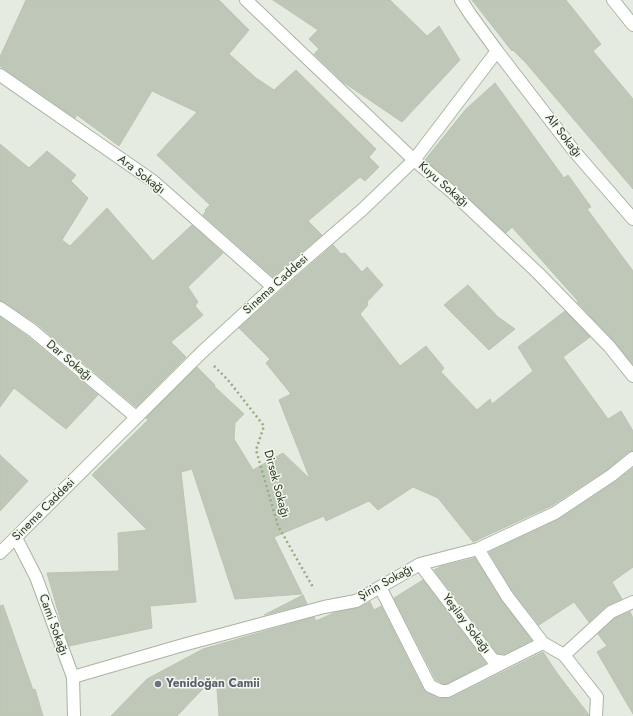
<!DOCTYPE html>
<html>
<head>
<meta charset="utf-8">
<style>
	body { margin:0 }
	canvas { display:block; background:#e5ebe0 }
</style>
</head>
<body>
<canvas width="633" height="716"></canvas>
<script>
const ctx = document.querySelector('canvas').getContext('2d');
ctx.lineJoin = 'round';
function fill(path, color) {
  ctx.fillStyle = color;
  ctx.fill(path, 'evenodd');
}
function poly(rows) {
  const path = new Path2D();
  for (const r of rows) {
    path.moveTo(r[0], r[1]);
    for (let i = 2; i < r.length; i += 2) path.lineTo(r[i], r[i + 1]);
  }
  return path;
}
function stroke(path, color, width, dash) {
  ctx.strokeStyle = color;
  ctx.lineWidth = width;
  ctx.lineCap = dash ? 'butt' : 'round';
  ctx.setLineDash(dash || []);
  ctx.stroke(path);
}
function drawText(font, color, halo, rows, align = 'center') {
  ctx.font = font + ' Jost,sans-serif';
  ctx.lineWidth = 3;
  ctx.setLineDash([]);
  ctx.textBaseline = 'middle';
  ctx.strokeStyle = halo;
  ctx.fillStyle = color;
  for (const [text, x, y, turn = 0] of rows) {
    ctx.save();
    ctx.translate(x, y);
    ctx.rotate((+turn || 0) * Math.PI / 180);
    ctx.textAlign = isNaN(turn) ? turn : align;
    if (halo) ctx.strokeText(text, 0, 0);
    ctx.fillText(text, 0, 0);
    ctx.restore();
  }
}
const building = poly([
	[26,0,219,0,249,30,229,54,256,78,274,90,296,70,376,149,369,157,379,167,365,181,360,177,308,221,322,235,273,277,203,215,206,211,205,210,210,205,157,155,197,112,152,91,119,146,77,115,75,118,0,66,0,57,26,0],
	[273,0,390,0,427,36,439,26,460,60,402,122,343,82,314,54,319,49,309,39,318,30,273,0],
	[472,0,566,0,601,44,593,51,633,99,633,189,526,63,513,50,512,51,472,0],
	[495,83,564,178,568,175,591,207,587,209,633,271,633,364,614,341,577,302,578,301,512,227,506,233,458,188,425,160,466,109,495,83],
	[0,144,29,168,47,151,76,175,71,181,88,198,62,240,70,246,107,208,153,261,192,225,223,253,188,287,198,302,195,306,203,315,171,342,186,357,136,407,37,324,4,302,0,301,0,144],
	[333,245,341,254,345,253,362,272,367,267,383,285,367,302,368,305,360,314,400,366,426,346,444,368,441,372,477,410,490,399,492,404,533,371,518,347,565,311,590,337,563,357,608,419,621,411,633,431,633,451,628,452,608,469,551,506,473,542,438,498,413,487,378,510,369,501,326,521,324,516,274,537,302,594,235,599,192,469,181,472,196,602,150,606,152,628,69,646,64,632,47,573,119,571,118,533,147,530,92,475,148,420,146,418,197,367,215,385,214,386,244,414,235,423,234,439,253,470,283,453,310,479,279,400,291,394,266,363,270,359,239,328,278,293,333,245],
	[468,285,498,317,515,329,489,350,444,305,468,285],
	[0,317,27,336,98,395,66,429,14,388,0,407,0,317],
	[0,455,28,481,0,511,0,455],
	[633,468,633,567,612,582,622,599,606,606,589,622,574,602,539,625,513,592,489,552,559,519,616,481,633,468],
	[475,558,501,600,532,640,504,654,497,653,434,570,442,566,475,558],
	[423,580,486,663,446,684,443,684,436,680,394,598,423,580],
	[303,595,307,604,264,615,303,595],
	[370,602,374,610,381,606,423,689,427,693,441,698,451,698,543,652,557,673,589,715,589,716,219,716,216,675,177,716,111,716,147,679,203,649,314,617,316,621,336,612,358,608,370,602],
	[3,605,33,690,35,689,43,716,0,716,0,606,3,605],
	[630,612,633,618,633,714,597,652,607,646,598,634,615,618,630,612]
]);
fill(building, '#bfc8b8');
stroke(building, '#bac4b2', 1);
const street = poly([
	[246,0,414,160,453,193,538,273,609,346,633,376],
	[461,0,470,14,497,51,574,151,633,219],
	[0,75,153,181,273,287],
	[0,308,32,330,136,417],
	[16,538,36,577,73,677,74,716],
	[478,549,507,596,543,643,564,655,597,697,596,716],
	[420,564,493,660,505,662,543,643],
	[380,587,430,686,441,691,448,691,505,662],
	[564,655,611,612,633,602],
	[73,677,183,645,324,607,356,601,420,564,478,549,555,513,612,475,633,458]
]);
const secondary = poly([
	[613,0,633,25],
	[0,553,201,353,273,287,363,209,414,160,497,51]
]);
stroke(street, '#a9b3a3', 14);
stroke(secondary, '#abb9a1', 14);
stroke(poly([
	[214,366,228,380,264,426,256,450,278,526,314,589]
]), '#91ae80', 2.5, [2, 3]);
stroke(street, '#fff', 12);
stroke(secondary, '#fff', 12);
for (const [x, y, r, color] of [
	[158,684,4,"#6b7280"]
]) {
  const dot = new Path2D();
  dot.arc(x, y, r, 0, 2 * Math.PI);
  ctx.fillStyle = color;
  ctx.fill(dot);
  stroke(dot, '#f4f7f0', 1.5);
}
drawText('12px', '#293b21', '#f4f7f0', [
	["Alt Sokağı",563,136,52],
	["Ara Sokağı",141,175,37],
	["Kuyu Sokağı",443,185,41],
	["Sinema Caddesi",276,285,-42],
	["Dar Sokağı",69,361,40],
	["Dirsek Sokağı",276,484,75],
	["Sinema Caddesi",44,510,-45],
	["Şirin Sokağı",386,583,-29],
	["Yeşilay Sokağı",466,624,53],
	["Cami Sokağı",53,625,70]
]);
drawText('bold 12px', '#5b616d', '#f4f7f0', [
	["Yenidoğan Camii",166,684]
], 'left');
</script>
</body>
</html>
